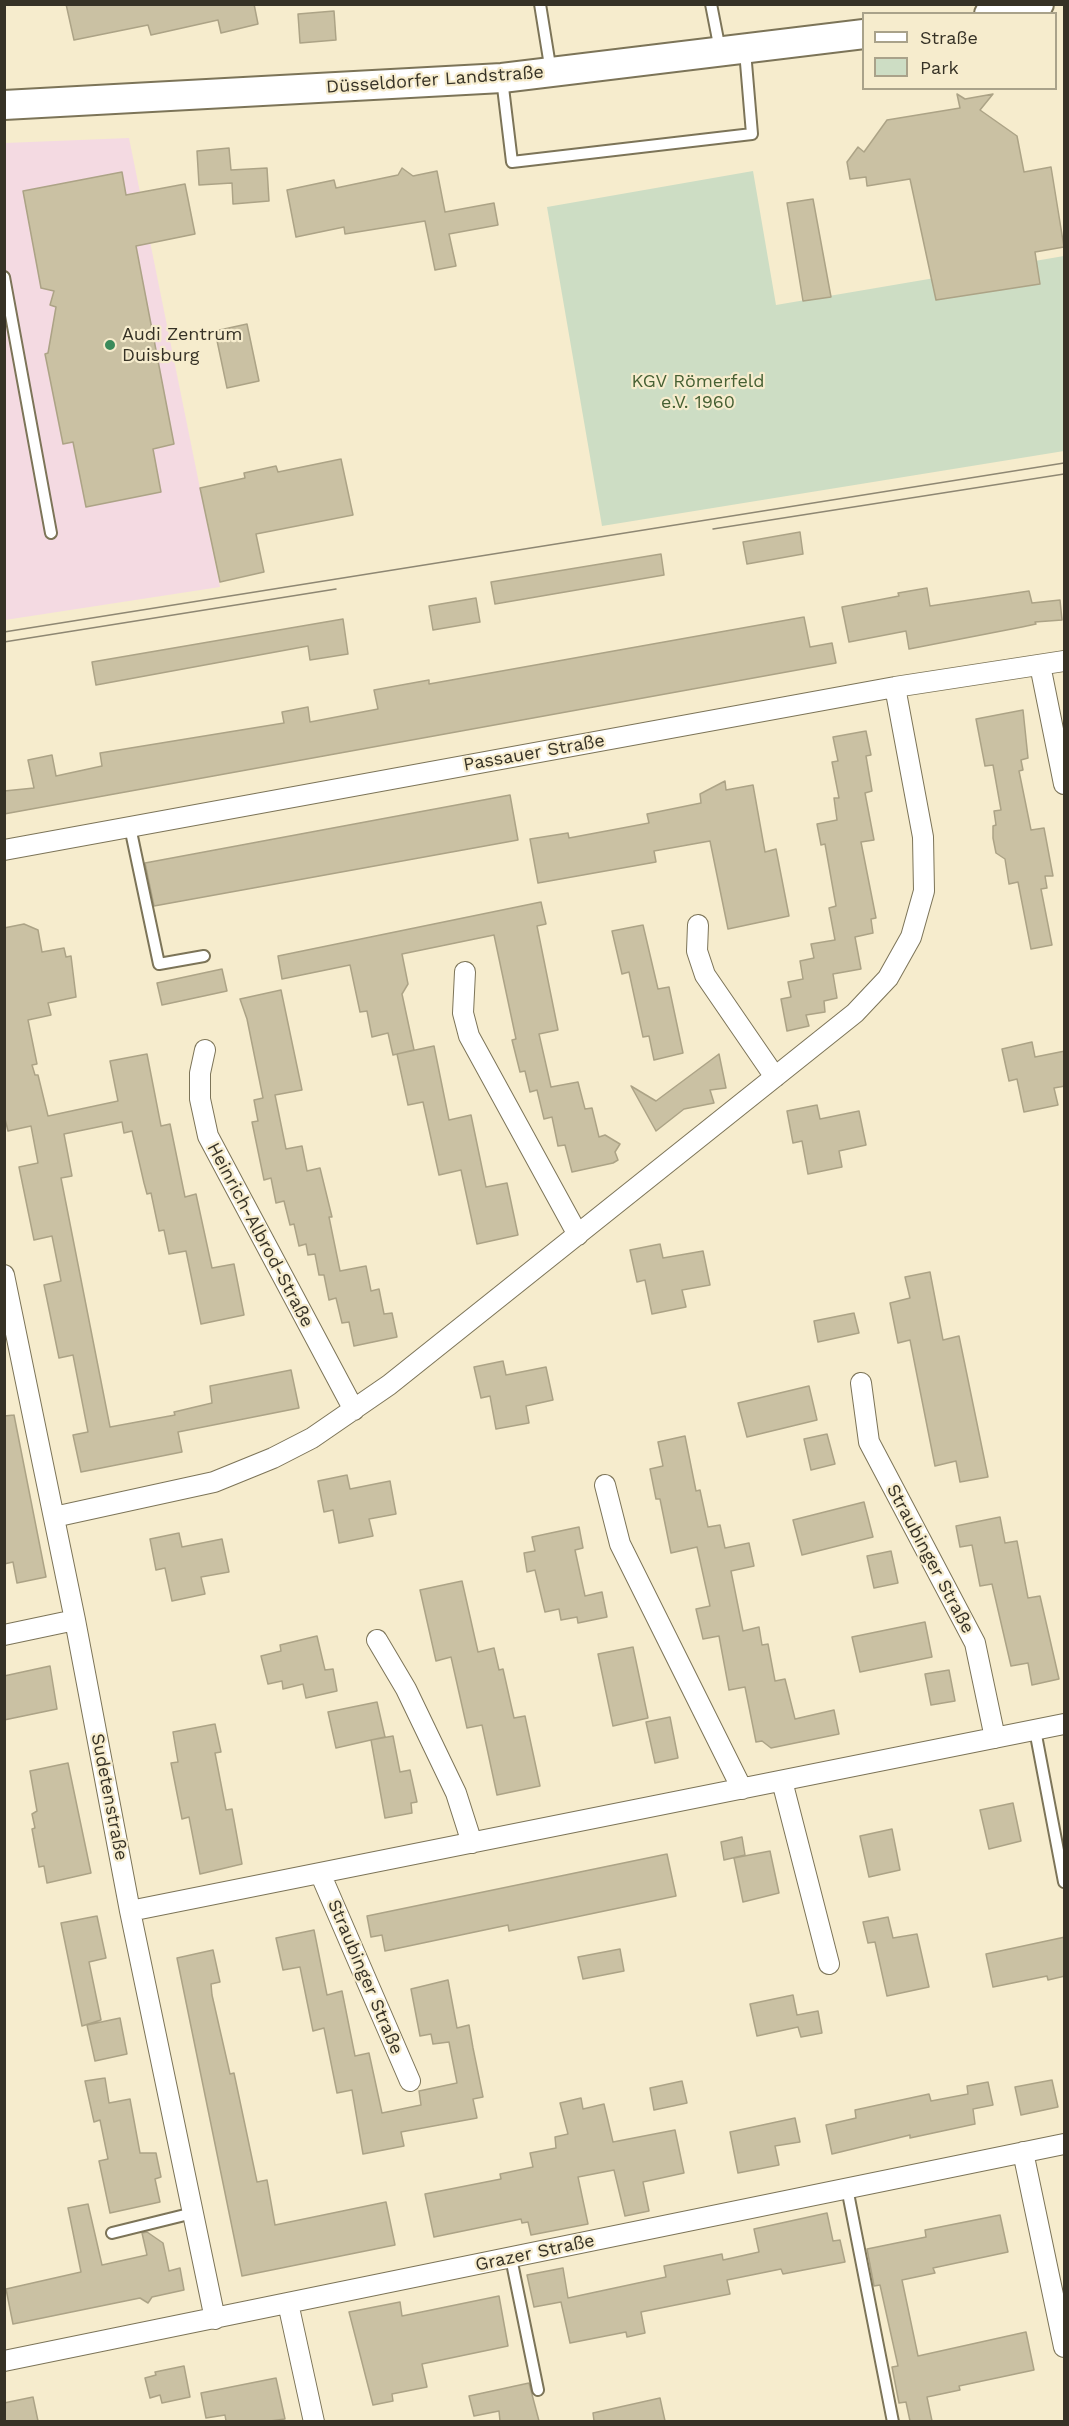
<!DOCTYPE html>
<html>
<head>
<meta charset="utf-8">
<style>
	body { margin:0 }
	#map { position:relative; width:1069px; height:2426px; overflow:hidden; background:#f6eccd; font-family:"Work Sans",sans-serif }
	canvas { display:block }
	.frame { position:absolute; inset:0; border:6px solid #363226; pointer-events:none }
	.legend { position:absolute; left:862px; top:12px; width:195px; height:78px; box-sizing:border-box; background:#f6eccd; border:2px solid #a9a28a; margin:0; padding:8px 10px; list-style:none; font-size:18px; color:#363226 }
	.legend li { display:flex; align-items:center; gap:12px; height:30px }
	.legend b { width:30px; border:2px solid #a9a28a }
</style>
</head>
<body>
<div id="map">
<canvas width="1069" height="2426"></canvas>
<div class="frame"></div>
<ul class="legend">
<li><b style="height:8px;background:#fff"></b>Straße</li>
<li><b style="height:16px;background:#cdddc4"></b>Park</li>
</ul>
</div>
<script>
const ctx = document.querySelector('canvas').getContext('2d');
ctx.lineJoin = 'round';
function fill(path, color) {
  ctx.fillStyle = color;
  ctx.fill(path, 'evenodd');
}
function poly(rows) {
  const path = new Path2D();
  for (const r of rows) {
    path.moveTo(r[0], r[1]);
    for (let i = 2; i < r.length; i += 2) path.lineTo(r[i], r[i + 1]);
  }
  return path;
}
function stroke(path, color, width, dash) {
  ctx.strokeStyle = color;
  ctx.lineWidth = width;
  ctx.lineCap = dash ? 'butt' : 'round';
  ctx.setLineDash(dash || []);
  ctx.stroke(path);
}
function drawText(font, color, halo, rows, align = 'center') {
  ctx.font = font + ' "Work Sans",sans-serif';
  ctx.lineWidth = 4.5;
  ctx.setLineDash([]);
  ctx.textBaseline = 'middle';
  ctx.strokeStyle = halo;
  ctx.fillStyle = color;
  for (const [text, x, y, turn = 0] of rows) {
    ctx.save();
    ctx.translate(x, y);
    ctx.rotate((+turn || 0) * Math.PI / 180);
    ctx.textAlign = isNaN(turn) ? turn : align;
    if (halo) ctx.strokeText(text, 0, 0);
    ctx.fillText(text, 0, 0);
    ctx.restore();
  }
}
fill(poly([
	[129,138,220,587,5,620,5,143]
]), '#f4dae2');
fill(poly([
	[753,171,776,305,1064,256,1064,451,602,526,547,207]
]), '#cdddc4');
const building = poly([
	[66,4,254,4,258,24,221,33,218,20,151,35,148,25,74,40,66,4],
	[334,11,336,40,300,43,298,14,334,11],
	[957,94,965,99,993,94,980,110,1017,136,1024,172,1051,167,1064,247,1035,252,1040,284,936,300,910,179,867,186,866,177,850,179,847,162,858,147,864,152,887,120,960,108,957,94],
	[229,148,231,170,267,168,269,201,233,204,232,183,199,185,197,151,229,148],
	[402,168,413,176,437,171,445,212,494,203,498,225,449,234,456,266,435,270,425,221,345,234,344,227,296,237,287,190,334,180,336,188,398,175,402,168],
	[122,172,126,195,185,184,195,234,136,246,174,444,153,449,161,492,86,507,73,442,63,444,45,354,48,353,56,307,50,305,54,291,41,288,23,191,122,172],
	[813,199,831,297,803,301,787,203,813,199],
	[247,324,259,381,227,388,215,331,247,324],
	[341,459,353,515,256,534,264,572,220,582,200,488,245,478,244,473,276,466,278,472,341,459],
	[800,532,803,554,747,564,743,542,800,532],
	[661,554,664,575,495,604,491,582,661,554],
	[927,588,930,606,1029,591,1032,603,1060,600,1062,620,1035,622,1036,624,1022,627,909,649,906,631,849,642,842,607,899,596,898,593,927,588],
	[476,598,480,622,433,630,429,606,476,598],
	[804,617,810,647,832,643,836,663,4,814,4,791,34,788,28,760,52,755,56,776,102,766,100,753,284,723,282,712,308,707,310,722,378,709,374,690,429,680,429,684,804,617],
	[343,619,348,654,310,660,308,646,96,685,92,662,343,619],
	[1023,710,1028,758,1021,760,1023,770,1019,771,1031,830,1044,828,1053,876,1045,876,1047,888,1041,889,1052,945,1031,949,1018,882,1009,884,1005,859,996,853,993,838,993,826,996,825,994,811,1001,810,993,765,985,766,976,719,1023,710],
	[866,731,871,755,866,756,872,791,865,793,874,840,861,842,876,918,871,919,873,933,855,937,861,969,833,974,837,998,824,1001,825,1012,806,1015,809,1026,787,1031,781,999,791,997,788,982,803,979,800,961,814,958,811,944,835,940,829,908,836,906,825,844,821,845,817,824,837,820,834,798,839,798,832,762,838,761,833,737,866,731],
	[725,781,726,790,753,785,765,852,776,849,789,916,728,929,710,841,654,851,656,862,538,883,530,839,568,833,569,838,649,823,647,814,701,803,700,794,725,781],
	[510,795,518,840,154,906,145,863,510,795],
	[541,902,546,924,537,926,558,1030,539,1034,551,1087,578,1082,585,1109,592,1108,599,1137,605,1135,620,1144,615,1152,618,1160,613,1163,572,1172,565,1145,558,1146,552,1117,544,1119,537,1090,530,1092,525,1071,520,1072,512,1040,516,1039,494,935,402,954,408,984,402,994,414,1050,393,1055,388,1033,372,1037,367,1011,360,1012,350,965,282,979,278,956,541,902],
	[24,924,38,930,42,952,64,948,66,957,71,956,76,997,48,1003,51,1015,28,1020,37,1064,32,1065,35,1075,38,1075,48,1116,118,1101,110,1061,147,1054,161,1126,170,1124,185,1197,196,1194,212,1268,234,1264,244,1315,201,1324,186,1251,169,1254,164,1230,159,1231,151,1193,147,1194,144,1183,132,1131,124,1133,122,1122,64,1134,72,1176,61,1178,110,1427,175,1415,174,1412,212,1403,210,1386,291,1370,299,1408,178,1432,182,1452,81,1472,73,1435,88,1432,73,1355,59,1358,44,1285,61,1281,52,1236,34,1240,19,1167,38,1163,31,1126,8,1131,4,1115,4,928,24,924],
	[643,925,658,989,669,987,683,1053,654,1060,649,1036,643,1037,629,972,622,974,612,931,643,925],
	[222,969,227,991,162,1005,157,983,222,969],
	[281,990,302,1090,275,1095,286,1149,302,1146,307,1171,320,1168,332,1217,329,1217,340,1271,366,1266,371,1291,379,1289,384,1314,392,1313,397,1337,354,1346,349,1322,342,1323,336,1298,329,1300,324,1275,319,1275,315,1254,308,1255,306,1244,299,1246,294,1224,290,1225,284,1201,276,1203,271,1178,264,1180,252,1122,258,1121,254,1100,263,1098,247,1019,240,999,281,990],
	[1032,1042,1035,1057,1065,1051,1065,1086,1054,1088,1058,1105,1024,1112,1017,1079,1009,1081,1002,1049,1032,1042],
	[434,1046,449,1120,471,1115,486,1187,507,1183,518,1235,477,1244,461,1170,439,1175,423,1102,408,1105,397,1054,434,1046],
	[719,1054,726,1088,710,1090,714,1103,684,1109,656,1131,631,1086,656,1101,719,1054],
	[817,1105,820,1119,859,1111,866,1145,839,1151,842,1167,808,1174,802,1141,793,1143,787,1111,817,1105],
	[660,1244,663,1258,703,1251,710,1285,682,1290,686,1307,652,1314,645,1280,637,1282,630,1250,660,1244],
	[930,1272,943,1340,959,1336,988,1477,960,1482,956,1461,935,1466,910,1340,898,1343,890,1303,910,1298,905,1277,930,1272],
	[854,1313,859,1333,818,1342,814,1321,854,1313],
	[503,1361,506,1375,546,1367,553,1400,526,1406,529,1423,496,1429,490,1396,481,1398,474,1367,503,1361],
	[809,1386,817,1420,747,1437,738,1403,809,1386],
	[14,1415,46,1577,17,1583,13,1562,4,1564,4,1416,14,1415],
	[827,1434,835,1464,811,1470,804,1439,827,1434],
	[685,1436,696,1491,700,1490,708,1527,720,1525,725,1548,749,1543,754,1566,731,1571,743,1631,759,1627,762,1645,768,1644,775,1681,785,1679,795,1719,834,1710,839,1734,771,1748,762,1741,756,1742,745,1687,729,1690,719,1636,703,1639,696,1609,710,1606,697,1547,671,1553,660,1499,656,1499,650,1469,663,1466,658,1442,685,1436],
	[347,1475,350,1489,390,1481,396,1514,369,1519,373,1536,339,1543,333,1510,324,1512,318,1481,347,1475],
	[864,1502,873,1537,802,1555,793,1520,864,1502],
	[1000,1517,1005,1543,1017,1541,1028,1598,1040,1596,1059,1679,1032,1685,1028,1663,1011,1666,992,1584,980,1586,972,1545,960,1547,956,1526,1000,1517],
	[579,1527,583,1548,575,1550,585,1596,602,1592,607,1617,578,1623,577,1617,561,1620,559,1609,545,1612,535,1570,527,1572,524,1553,535,1551,532,1537,579,1527],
	[179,1533,182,1547,222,1539,229,1572,201,1577,205,1594,172,1601,165,1568,156,1570,150,1539,179,1533],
	[891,1551,898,1583,874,1588,867,1556,891,1551],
	[462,1581,478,1652,494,1648,499,1670,503,1669,514,1718,525,1716,540,1786,497,1795,482,1725,467,1728,451,1657,436,1661,420,1590,462,1581],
	[925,1622,932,1657,860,1672,852,1637,925,1622],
	[317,1636,325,1670,333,1669,337,1691,306,1698,303,1684,283,1689,282,1681,268,1684,261,1656,281,1651,280,1645,317,1636],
	[633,1647,648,1718,613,1726,598,1654,633,1647],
	[50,1666,57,1709,4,1720,4,1676,50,1666],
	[949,1670,955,1701,931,1705,925,1674,949,1670],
	[377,1702,385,1737,371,1740,393,1736,400,1772,410,1770,417,1802,411,1803,412,1813,385,1818,371,1740,336,1748,328,1712,377,1702],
	[670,1717,678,1758,655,1763,646,1722,670,1717],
	[215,1724,221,1752,215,1753,226,1810,232,1809,242,1864,200,1874,189,1817,182,1819,171,1763,178,1762,173,1732,215,1724],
	[68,1763,91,1873,47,1883,44,1866,39,1867,32,1829,35,1828,32,1814,37,1811,30,1771,68,1763],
	[1013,1803,1021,1841,989,1849,980,1810,1013,1803],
	[892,1829,900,1870,869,1877,860,1836,892,1829],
	[742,1837,745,1855,724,1860,721,1842,742,1837],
	[770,1851,779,1893,743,1902,734,1858,770,1851],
	[667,1854,676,1896,509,1931,508,1925,385,1951,382,1935,371,1937,367,1916,667,1854],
	[97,1916,106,1958,89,1962,101,2020,82,2026,61,1923,97,1916],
	[888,1917,893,1938,917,1934,929,1987,887,1996,875,1942,868,1943,863,1922,888,1917],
	[314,1930,327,1995,342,1991,355,2056,369,2053,382,2113,421,2105,419,2091,457,2083,449,2042,433,2044,431,2034,420,2036,411,1989,448,1980,457,2028,469,2025,473,2048,483,2097,473,2099,477,2118,401,2132,404,2146,363,2154,352,2090,337,2093,324,2028,313,2031,300,1967,283,1970,276,1938,314,1930],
	[1065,1937,1065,1976,1048,1980,1047,1976,993,1987,986,1954,1065,1937],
	[620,1949,624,1971,583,1979,578,1957,620,1949],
	[213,1950,220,1982,211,1984,212,1995,230,2074,234,2073,257,2182,267,2180,275,2225,386,2202,395,2245,242,2276,177,1958,213,1950],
	[793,1995,797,2015,818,2011,822,2033,801,2037,798,2027,757,2036,750,2004,793,1995],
	[120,2018,127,2054,95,2061,87,2025,120,2018],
	[105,2078,109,2103,130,2099,140,2153,156,2153,161,2177,155,2179,160,2202,110,2213,99,2161,108,2159,100,2120,94,2122,85,2081,105,2078],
	[1052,2080,1058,2107,1021,2115,1015,2087,1052,2080],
	[682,2081,687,2103,654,2110,650,2088,682,2081],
	[988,2082,993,2105,973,2109,975,2124,910,2138,910,2135,832,2154,826,2125,856,2118,855,2110,929,2094,931,2101,968,2094,967,2086,988,2082],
	[581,2098,583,2109,604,2104,613,2142,675,2130,684,2173,643,2182,649,2211,625,2216,614,2170,578,2177,588,2224,531,2235,528,2222,522,2223,521,2219,434,2237,425,2194,501,2179,500,2174,533,2167,530,2153,556,2148,555,2137,568,2134,560,2103,581,2098],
	[795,2118,800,2142,775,2146,779,2165,738,2173,730,2132,795,2118],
	[88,2204,102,2265,147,2255,142,2233,147,2232,163,2243,169,2271,180,2268,184,2290,152,2297,148,2303,140,2298,13,2324,6,2289,81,2272,68,2208,88,2204],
	[827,2213,833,2241,840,2240,845,2262,783,2274,781,2269,727,2280,730,2294,641,2312,645,2333,627,2337,626,2332,570,2343,561,2302,534,2307,527,2275,563,2268,568,2298,666,2277,664,2266,722,2254,723,2260,759,2252,754,2229,827,2213],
	[1000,2215,1008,2252,933,2268,935,2273,902,2280,918,2356,1026,2332,1034,2370,959,2386,960,2390,927,2397,932,2421,910,2421,906,2402,899,2403,892,2367,898,2366,880,2285,874,2286,867,2249,926,2237,925,2230,1000,2215],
	[499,2296,508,2346,422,2364,427,2387,392,2394,393,2401,373,2405,349,2312,400,2302,402,2316,499,2296],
	[184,2366,190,2397,162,2403,160,2395,150,2398,145,2378,156,2375,155,2372,184,2366],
	[276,2378,285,2419,270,2421,226,2421,225,2415,206,2418,201,2393,276,2378],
	[529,2383,539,2421,500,2421,499,2411,474,2416,469,2396,529,2383],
	[33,2397,38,2421,4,2421,4,2403,33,2397],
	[660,2398,665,2421,594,2421,593,2413,660,2398]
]);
fill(building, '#cac1a3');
stroke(building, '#aca386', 1.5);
const service = poly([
	[540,4,551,72],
	[711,4,720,50],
	[502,79,512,162,752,134,745,51],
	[4,277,51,533],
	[130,827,159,964,204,956],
	[1035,1730,1064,1882],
	[847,2188,893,2422],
	[112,2233,193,2213],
	[511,2258,538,2390]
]);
const minor = poly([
	[1040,665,1064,784],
	[4,850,895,687,1064,661],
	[698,925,697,951,705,975,775,1077],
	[465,972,463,1013,469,1036,578,1235],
	[205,1050,200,1073,200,1099,208,1136,354,1410],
	[4,1275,75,1620,130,1911,215,2319],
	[861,1383,869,1442,975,1643,995,1738],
	[605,1485,620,1544,742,1789],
	[54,1517,214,1482,273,1458,312,1438,389,1385,855,1013,888,978,911,937,924,891,923,837,895,687],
	[4,1635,75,1620],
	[377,1640,406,1689,456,1793,472,1843],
	[782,1781,829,1964],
	[320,1873,410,2081],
	[130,1911,1064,1724],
	[1023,2152,1064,2347],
	[288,2303,314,2422],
	[4,2361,1064,2144]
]);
const secondary = poly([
	[989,14,1039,4],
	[4,105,502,78,864,34]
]);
stroke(service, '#7c7458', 14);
stroke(minor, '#7c7458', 22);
stroke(secondary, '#7c7458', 32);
stroke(service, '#fff', 10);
stroke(minor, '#fff', 20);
stroke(secondary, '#fff', 28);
stroke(poly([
	[713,529,1064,474],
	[4,632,1064,463],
	[4,642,336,589]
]), '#8e8773', 1.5);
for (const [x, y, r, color] of [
	[110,345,6,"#3a8b5b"]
]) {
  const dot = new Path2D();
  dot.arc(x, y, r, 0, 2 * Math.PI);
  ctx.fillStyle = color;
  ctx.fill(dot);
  stroke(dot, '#f6eccd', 2);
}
drawText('18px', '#363226', '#f6eccd', [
	["Düsseldorfer Landstraße",435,80,-4],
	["Passauer Straße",534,753,-10],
	["Heinrich-Albrod-Straße",260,1235,62],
	["Straubinger Straße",930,1559,62],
	["Sudetenstraße",109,1797,79],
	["Straubinger Straße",365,1977,67],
	["Grazer Straße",535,2253,-12]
]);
drawText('18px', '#363226', '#f6eccd', [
	["Audi Zentrum",122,335],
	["Duisburg",122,356]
], 'left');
drawText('18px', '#466033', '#f6eccd', [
	["KGV Römerfeld",698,382],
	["e.V. 1960",698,403]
]);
</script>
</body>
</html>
